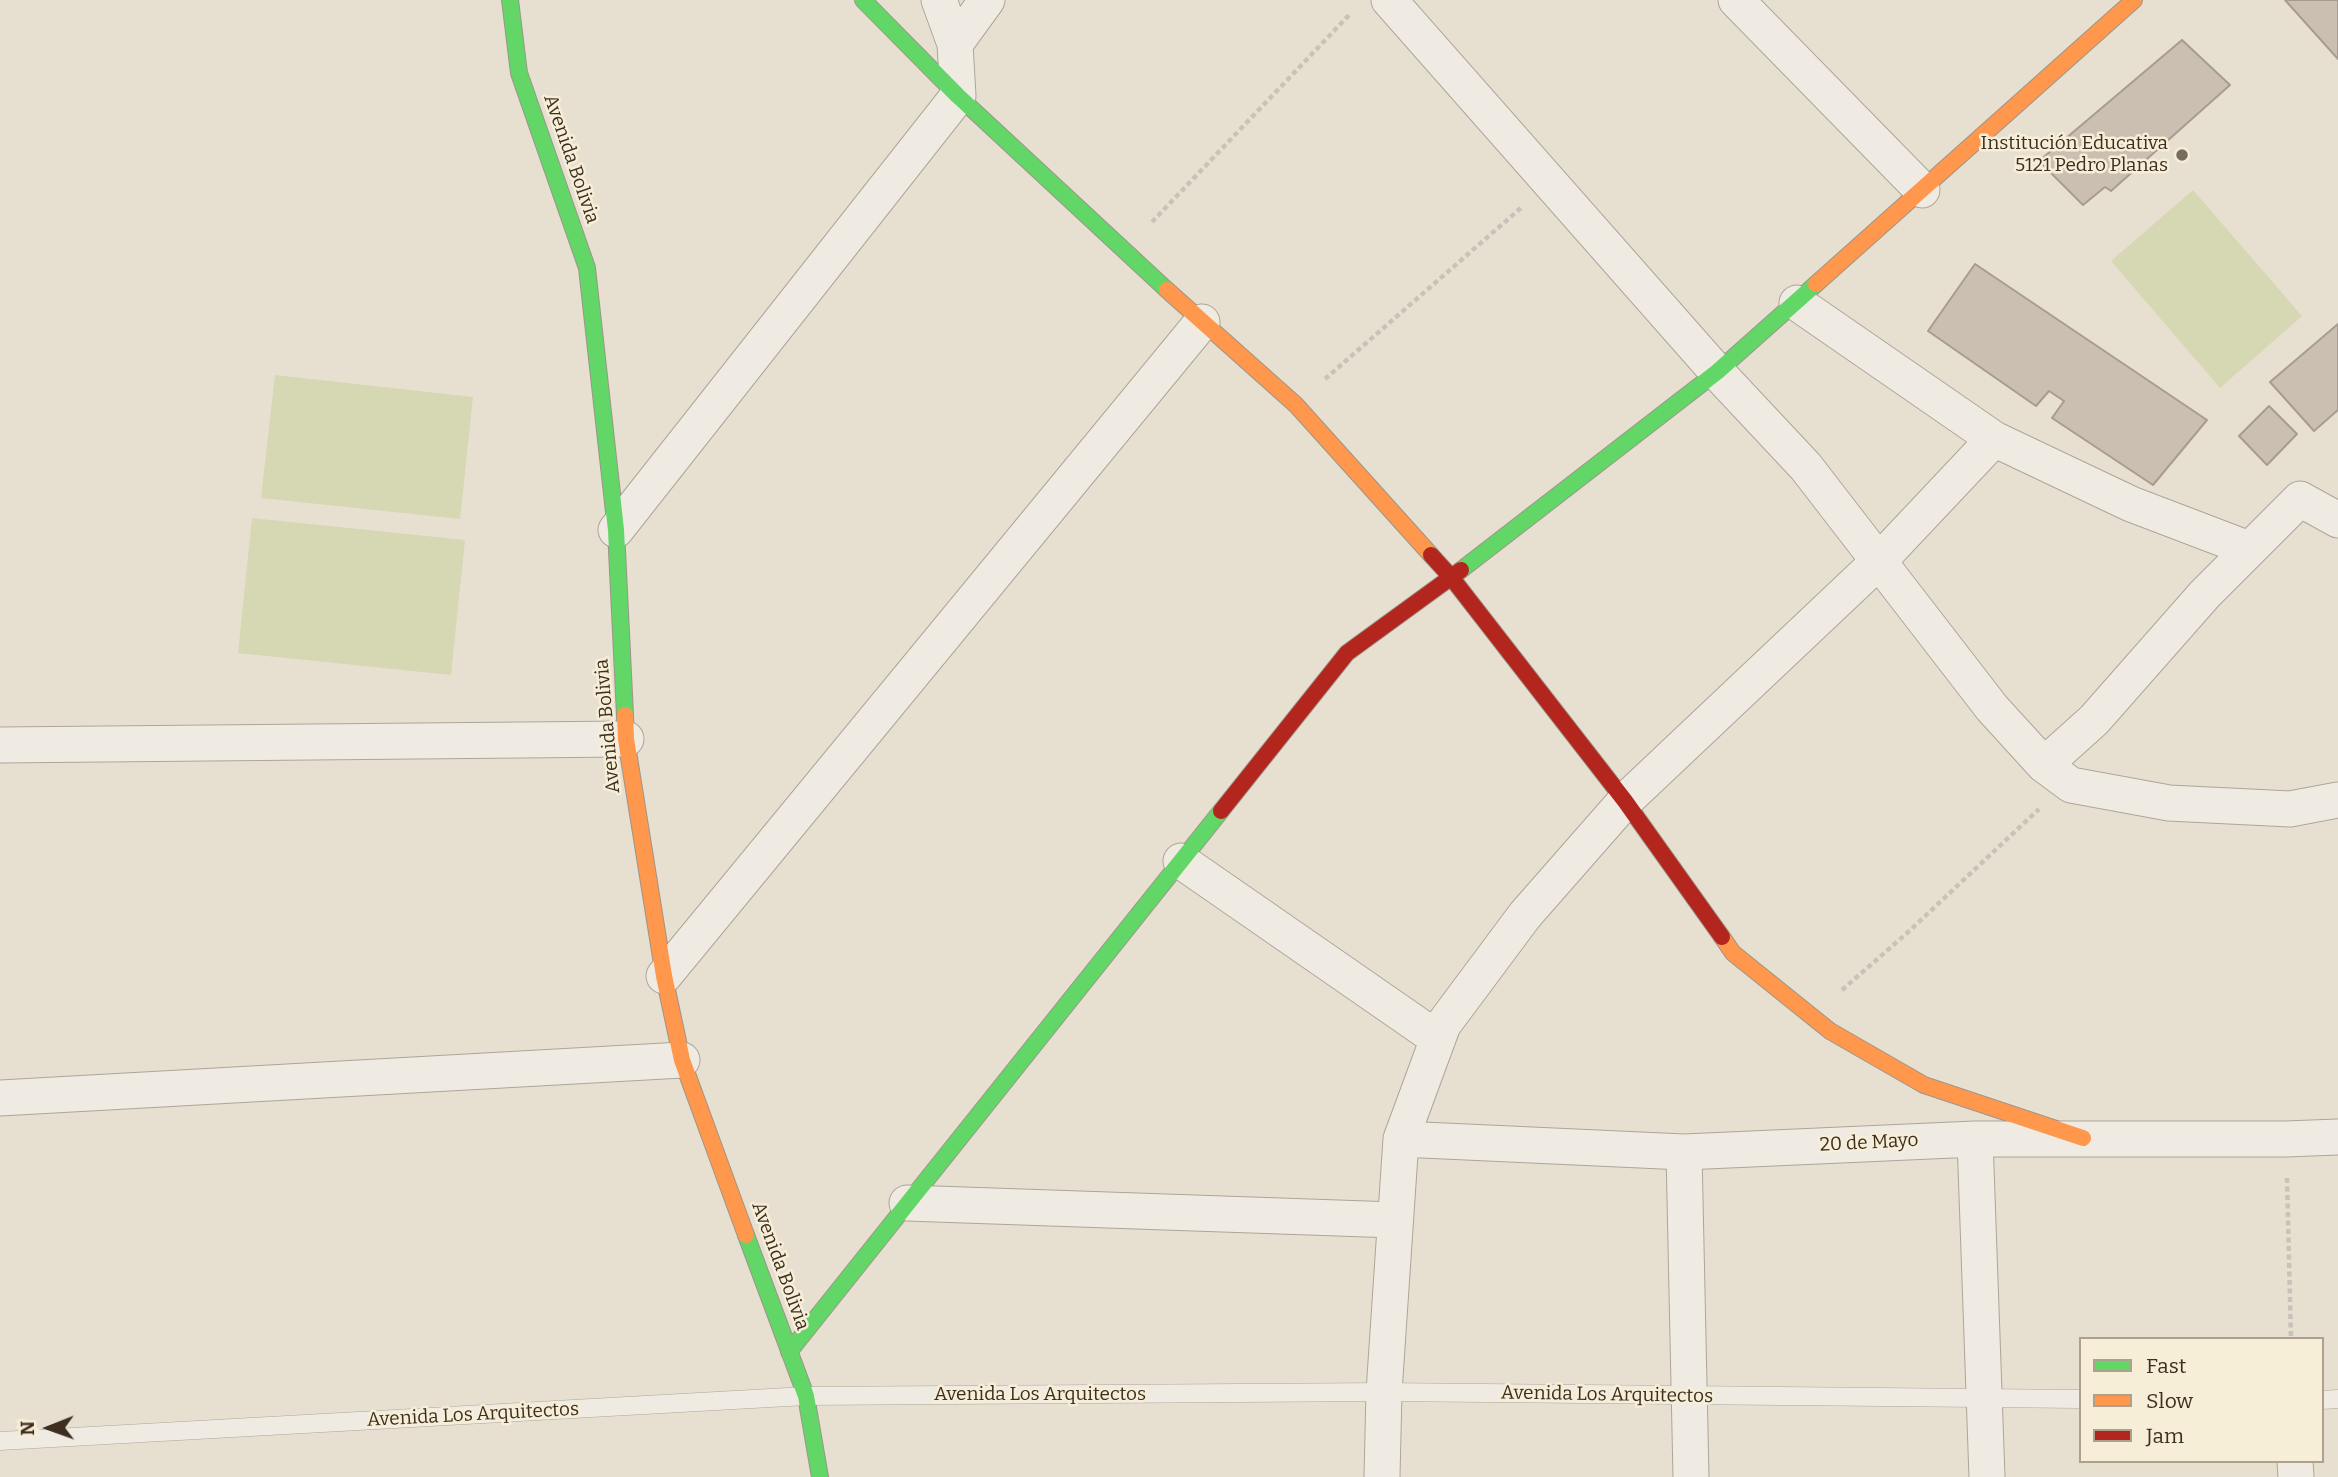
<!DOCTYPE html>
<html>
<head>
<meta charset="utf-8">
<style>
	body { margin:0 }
	#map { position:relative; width:2338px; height:1477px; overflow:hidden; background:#e7e0d1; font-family:Bitter,serif }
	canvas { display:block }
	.legend { position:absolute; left:2079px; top:1337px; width:245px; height:126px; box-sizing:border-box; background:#f7eed8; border:2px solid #ada18e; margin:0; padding:9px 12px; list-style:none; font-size:21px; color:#3d2e20 }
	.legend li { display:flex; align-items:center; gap:14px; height:35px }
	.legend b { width:35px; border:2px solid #ada18e }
	.north { position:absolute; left:14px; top:1393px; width:70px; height:70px; -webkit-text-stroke:5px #f7eed8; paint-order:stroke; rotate:269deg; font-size:19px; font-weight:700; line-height:28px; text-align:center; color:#3d2e20 }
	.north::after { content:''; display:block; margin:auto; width:24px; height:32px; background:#3d2e20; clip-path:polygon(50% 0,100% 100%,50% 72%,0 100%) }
</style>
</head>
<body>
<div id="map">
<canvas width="2338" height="1477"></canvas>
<ul class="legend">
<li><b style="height:9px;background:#63d668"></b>Fast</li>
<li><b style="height:9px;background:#ff974d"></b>Slow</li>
<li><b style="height:9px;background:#b3261e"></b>Jam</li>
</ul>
<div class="north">N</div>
</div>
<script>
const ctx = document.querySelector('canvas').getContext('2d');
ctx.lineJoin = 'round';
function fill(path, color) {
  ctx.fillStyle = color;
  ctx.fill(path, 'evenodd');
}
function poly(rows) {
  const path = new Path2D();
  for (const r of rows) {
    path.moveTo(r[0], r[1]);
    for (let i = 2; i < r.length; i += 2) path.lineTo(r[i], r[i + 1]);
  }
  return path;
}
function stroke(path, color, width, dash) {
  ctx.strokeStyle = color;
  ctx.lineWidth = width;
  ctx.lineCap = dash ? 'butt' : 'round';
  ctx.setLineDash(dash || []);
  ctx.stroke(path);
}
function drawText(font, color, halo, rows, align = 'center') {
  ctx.font = font + ' Bitter,serif';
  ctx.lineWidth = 5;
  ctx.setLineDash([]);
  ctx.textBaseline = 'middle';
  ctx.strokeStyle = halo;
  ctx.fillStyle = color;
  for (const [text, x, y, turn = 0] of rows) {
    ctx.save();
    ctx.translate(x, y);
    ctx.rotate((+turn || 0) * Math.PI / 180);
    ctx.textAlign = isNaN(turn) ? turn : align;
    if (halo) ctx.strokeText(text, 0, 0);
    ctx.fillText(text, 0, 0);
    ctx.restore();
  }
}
fill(poly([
	[2193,190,2302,316,2220,388,2111,261],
	[275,375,473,397,460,519,261,498],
	[252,518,465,540,451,675,238,653]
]), '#d6d7b3');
const building = poly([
	[2285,0,2338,0,2338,59,2285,0],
	[2182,40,2230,85,2111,191,2105,187,2083,205,2039,161,2182,40],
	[1975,264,2207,420,2153,485,2052,418,2064,401,2049,391,2036,406,1928,331,1975,264],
	[2338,324,2338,410,2314,431,2270,382,2338,324],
	[2269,406,2297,434,2267,465,2239,436,2269,406]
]);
fill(building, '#cbbfb2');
stroke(building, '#a89c90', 2);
const lane = poly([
	[2322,1400,2338,1399],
	[0,1441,806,1396,1384,1392,2081,1399]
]);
const street = poly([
	[1389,0,1717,372,1806,467,1992,708,2044,765,2071,785,2169,803,2290,809,2338,800],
	[1736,0,1922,190],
	[955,44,987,0],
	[1797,303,1994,439,2131,504,2249,549],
	[616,530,958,96,955,44,939,0],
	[0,745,626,739],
	[2044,765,2094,720,2205,594,2300,499,2338,520],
	[1181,861,1438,1039],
	[664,976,1202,322],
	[0,1098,682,1060],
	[1401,1139,1684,1152,1975,1139,2286,1139,2338,1137],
	[1975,1139,1987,1477],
	[1684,1152,1691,1477],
	[907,1203,1395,1220],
	[2295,1461,2296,1477],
	[1382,1477,1384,1392,1401,1139,1443,1025,1525,915,1625,801,1879,561,1994,439]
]);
const fast = poly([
	[510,0,519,73,587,268,616,530,625,715],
	[863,0,958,96,1167,290],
	[1461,570,1717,372,1816,284],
	[746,1235,806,1396,820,1477],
	[789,1352,1221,811]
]);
const slow = poly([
	[1816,284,2134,0],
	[1167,290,1296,405,1431,555],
	[625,715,626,739,664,976,682,1060,746,1235],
	[1722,937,1733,953,1830,1031,1924,1085,2083,1138]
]);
const jam = poly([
	[1431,555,1451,577,1625,801,1722,937],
	[1221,811,1347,653,1461,570]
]);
stroke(lane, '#ada599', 19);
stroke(street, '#ada599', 37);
stroke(fast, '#9c958a', 18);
stroke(slow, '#9c958a', 18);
stroke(jam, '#9c958a', 18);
stroke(poly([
	[1152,222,1351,13],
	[1325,379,1522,207],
	[1842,990,1906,934,2039,809],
	[2287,1178,2291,1339]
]), '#c8c2b9', 4.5, [5, 3.5]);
stroke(lane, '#efebe3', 18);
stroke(street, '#efebe3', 35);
stroke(fast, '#63d668', 16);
stroke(slow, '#ff974d', 16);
stroke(jam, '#b3261e', 16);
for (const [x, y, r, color] of [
	[2182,155,7,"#786c5e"]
]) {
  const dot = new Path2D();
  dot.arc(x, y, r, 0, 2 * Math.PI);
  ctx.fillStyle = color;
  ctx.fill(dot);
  stroke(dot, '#f7eed8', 2.5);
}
drawText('19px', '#3d2e20', '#f7eed8', [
	["Institución Educativa",2168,144],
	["5121 Pedro Planas",2168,166]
], 'right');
drawText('19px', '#3d2e20', '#f7eed8', [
	["Avenida Bolivia",571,159,71],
	["Avenida Bolivia",608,726,-95],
	["20 de Mayo",1869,1143,-3],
	["Avenida Bolivia",780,1266,70],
	["Avenida Los Arquitectos",1040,1395],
	["Avenida Los Arquitectos",1607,1395,1],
	["Avenida Los Arquitectos",473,1415,-3]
]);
</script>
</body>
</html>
